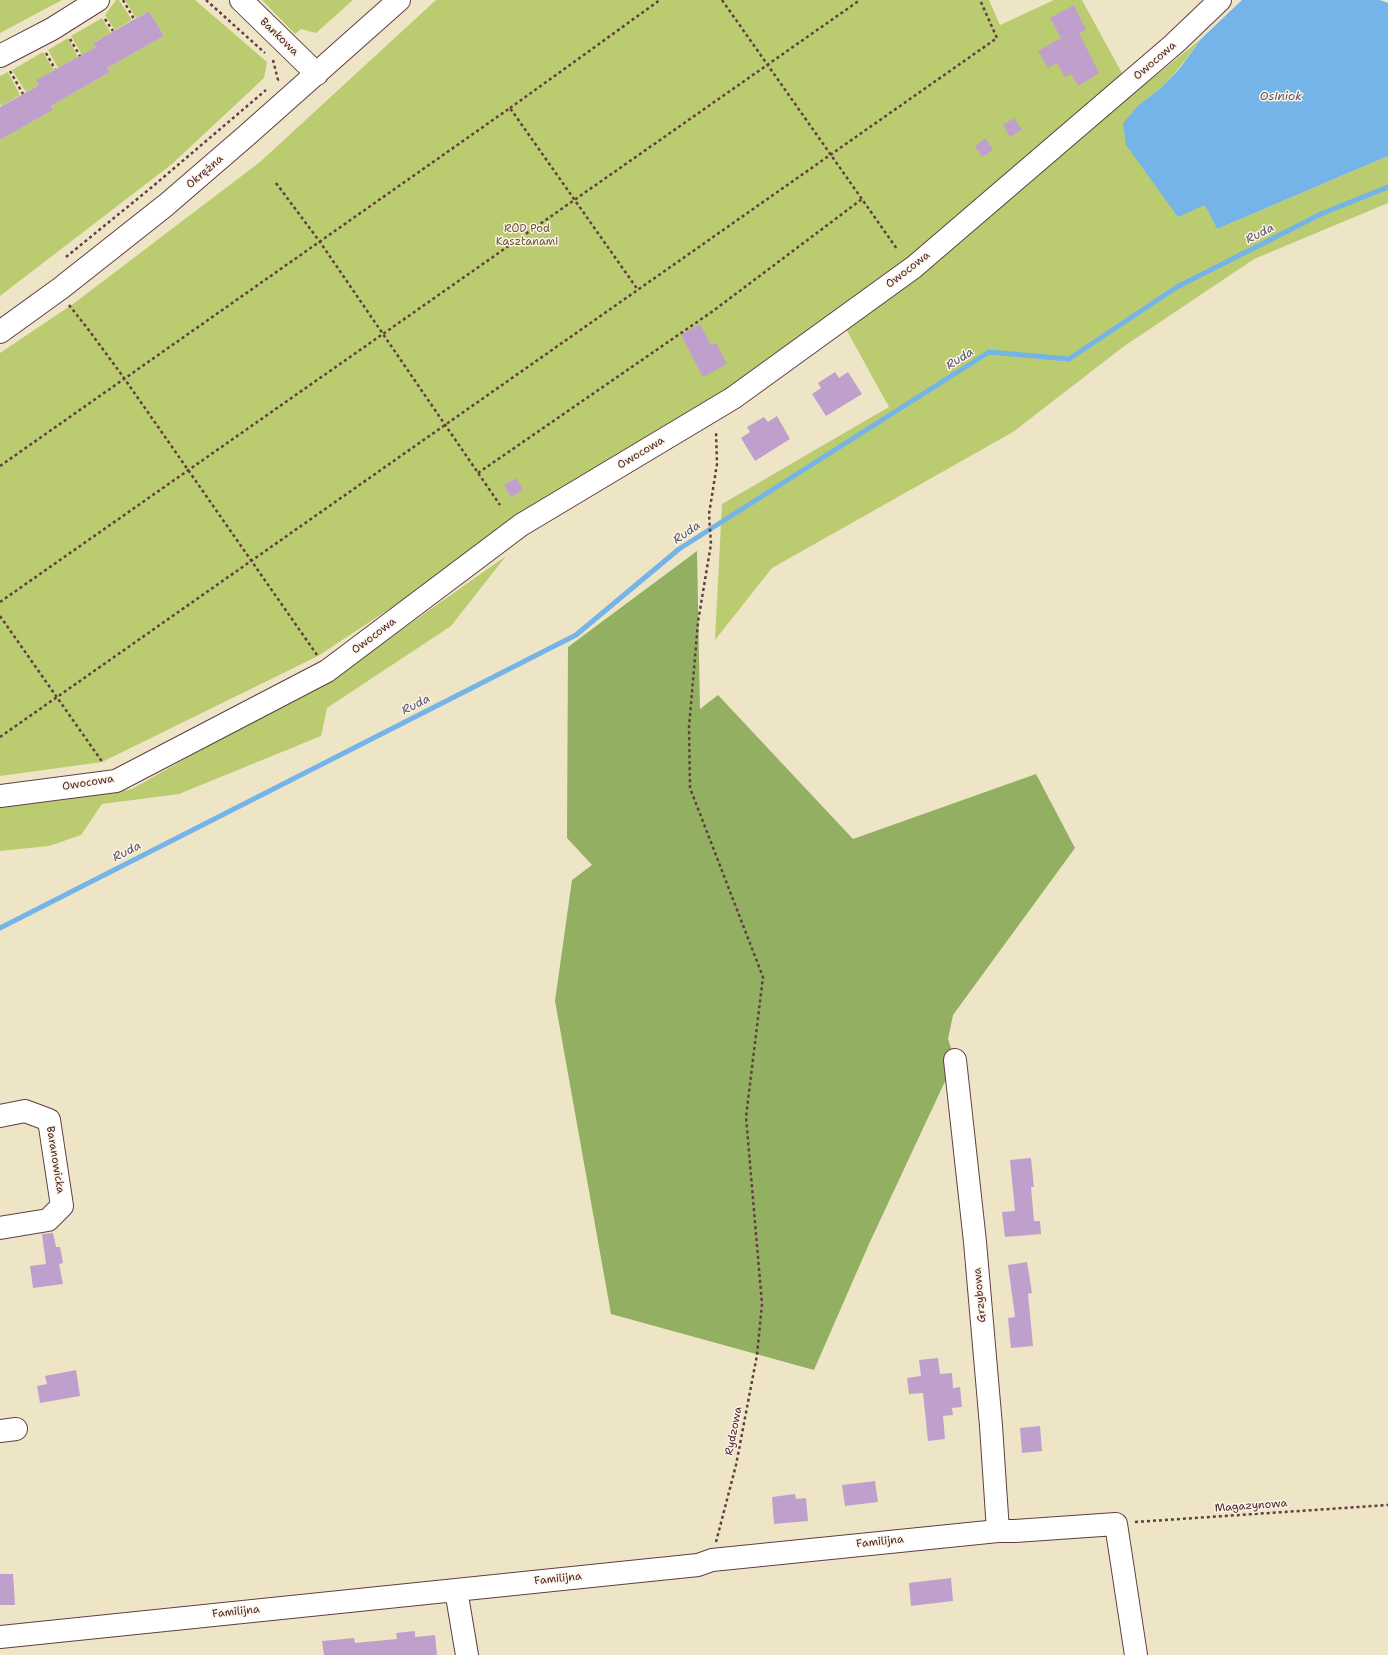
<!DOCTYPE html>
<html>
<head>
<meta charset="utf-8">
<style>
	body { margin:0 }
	canvas { display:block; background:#eee5c6 }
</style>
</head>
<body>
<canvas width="1388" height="1655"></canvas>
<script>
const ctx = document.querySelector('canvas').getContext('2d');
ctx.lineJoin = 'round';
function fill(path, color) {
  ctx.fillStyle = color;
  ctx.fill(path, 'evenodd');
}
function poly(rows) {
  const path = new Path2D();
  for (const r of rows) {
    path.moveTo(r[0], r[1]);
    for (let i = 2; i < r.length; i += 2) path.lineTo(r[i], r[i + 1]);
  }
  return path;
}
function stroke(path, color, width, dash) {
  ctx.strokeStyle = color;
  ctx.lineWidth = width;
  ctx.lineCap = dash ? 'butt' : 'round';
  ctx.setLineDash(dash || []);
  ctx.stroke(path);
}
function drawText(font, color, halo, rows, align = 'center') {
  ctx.font = font + ' "Shantell Sans",sans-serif';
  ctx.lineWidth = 3;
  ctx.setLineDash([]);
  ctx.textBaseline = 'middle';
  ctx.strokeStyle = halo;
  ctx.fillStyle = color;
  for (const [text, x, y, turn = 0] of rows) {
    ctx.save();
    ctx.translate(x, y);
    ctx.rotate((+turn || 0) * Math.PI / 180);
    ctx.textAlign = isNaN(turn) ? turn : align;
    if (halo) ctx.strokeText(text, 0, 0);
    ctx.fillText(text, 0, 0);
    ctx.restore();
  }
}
fill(poly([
	[0,0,62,0,0,33],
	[116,0,119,0,132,20,115,30,105,15],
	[125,0,195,0,267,62,264,78,172,164,0,296,0,140,53,110,51,106,110,72,107,68,164,36,149,11,136,18],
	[262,0,353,0,316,33,301,29,295,34],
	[436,0,989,0,1000,25,1054,0,1082,0,1123,75,936,237,735,384,502,525,412,594,318,656,102,762,0,776,0,353,73,304,260,162],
	[102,18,111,33,94,42,96,47,82,55,71,36],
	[68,38,78,57,58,68,48,50],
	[1201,39,1179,68,1162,87,1140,104,1189,211,1205,204,1217,229,1388,156,1388,203,1254,259,1123,347,1013,432,772,568,715,640,722,504,889,407,846,329,910,284,1091,128],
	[43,52,54,70,37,80,39,85,26,92,12,70],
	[8,72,20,95,1,106,0,103,0,76],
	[506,556,451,626,327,708,321,736,179,794,102,804,81,835,49,846,0,851,0,808,70,799,132,789,356,662]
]), '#bacc6f');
fill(poly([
	[697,551,700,709,718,695,853,839,1036,774,1075,848,953,1015,948,1039,955,1060,869,1244,814,1370,611,1314,555,1001,572,880,592,865,567,838,568,647]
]), '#93b062');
fill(poly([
	[1242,0,1380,0,1388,3,1388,156,1217,229,1205,205,1178,217,1126,145,1123,123,1140,104,1162,87,1180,68,1201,39]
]), '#75b4e8');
stroke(poly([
	[0,928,576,635,679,549,989,352,1069,359,1177,287,1321,214,1388,187]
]), '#75b4e8', 5);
fill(poly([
	[1074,5,1086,30,1079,33,1099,73,1078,86,1071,74,1065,77,1057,63,1048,68,1038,51,1061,38,1050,18],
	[149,11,164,36,107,68,110,72,51,106,53,110,0,140,0,107,39,85,36,80,96,47,93,43],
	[1014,118,1022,130,1010,137,1003,125],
	[986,138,993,150,982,157,975,146],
	[700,324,711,345,716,343,727,364,703,377,681,335],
	[835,372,839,378,848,372,862,394,826,416,812,394,821,388,818,383],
	[777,416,790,439,755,461,741,438,750,432,747,427,764,417,768,422],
	[516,478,523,490,511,497,504,485],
	[1031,1158,1034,1187,1031,1187,1034,1221,1040,1221,1041,1234,1005,1237,1002,1212,1015,1211,1010,1160],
	[53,1233,56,1247,60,1247,63,1263,59,1264,63,1284,33,1288,30,1266,46,1264,42,1234],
	[1027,1262,1032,1293,1028,1294,1033,1346,1011,1348,1008,1318,1015,1317,1008,1265],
	[938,1358,940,1374,952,1373,953,1388,960,1387,962,1407,952,1408,953,1415,943,1416,945,1439,928,1441,923,1393,909,1394,907,1378,921,1376,919,1360],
	[76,1370,80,1396,40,1403,37,1386,47,1384,45,1376],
	[1040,1426,1042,1451,1022,1453,1020,1428],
	[875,1481,878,1502,845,1506,842,1485],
	[795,1494,796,1499,806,1498,808,1521,774,1524,772,1497],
	[0,1574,13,1574,15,1605,0,1605],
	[951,1578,953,1601,911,1606,909,1583],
	[415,1631,415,1637,435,1635,437,1655,324,1655,322,1641,354,1638,355,1643,397,1639,396,1633]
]), '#bfa0cc');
const minor = poly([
	[241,0,317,74],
	[0,56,52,29,98,0],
	[0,332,61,288,166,205,246,136,399,0],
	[0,796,116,781,327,671,521,525,733,398,914,267,1174,44,1220,0],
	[955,1060,975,1242,991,1426,998,1531],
	[0,1116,25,1111,49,1120,62,1206,48,1220,0,1228],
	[0,1431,16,1429],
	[456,1590,467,1655],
	[0,1637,698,1565,712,1560,998,1531,1015,1531,1116,1524,1136,1655]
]);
stroke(minor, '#633d42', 24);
stroke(poly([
	[123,0,134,19],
	[206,0,265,53],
	[722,0,897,249],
	[105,19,113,31],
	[70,39,80,56],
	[46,53,55,69],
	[273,60,278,80,276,82],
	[10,71,23,94],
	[510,108,660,0],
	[276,183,320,242,500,505],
	[66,257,152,187,266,90],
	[69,305,88,329,124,378,317,655],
	[0,466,510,108,638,290],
	[478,473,713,311,862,199],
	[0,602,860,0],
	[0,616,103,763],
	[0,737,997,38,980,0],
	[1135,1522,1388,1505],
	[716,1542,736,1465,757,1355,762,1304,746,1117,763,977,690,788,689,727,698,622,711,544,709,514,717,464,716,431]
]), '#633d42', 2.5, [3, 3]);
stroke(minor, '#fff', 22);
drawText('11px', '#4a1f2b', '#fcf5e5', [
	["Bankowa",279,37,44],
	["Owocowa",1155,61,-41],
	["Okrężna",205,172,-41],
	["Owocowa",908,270,-38],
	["Owocowa",641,453,-31],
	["Owocowa",374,636,-37],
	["Owocowa",88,783,-9],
	["Baranowicka",55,1160,81],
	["Grzybowa",980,1295,-95],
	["Rydzowa",734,1431,-79],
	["Magazynowa",1251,1506,-4],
	["Familijna",880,1542,-6],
	["Familijna",558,1579,-6],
	["Familijna",236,1612,-6]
]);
drawText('11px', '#6c533f', '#fcf5e5', [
	["ROD Pod",527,229],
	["Kasztanami",527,242]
]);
drawText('italic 12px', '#59536d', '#fcf5e5', [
	["Osiniok",1281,97],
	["Ruda",1260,234,-27],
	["Ruda",960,359,-32],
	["Ruda",687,533,-34],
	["Ruda",416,705,-27],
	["Ruda",127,852,-27]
]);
</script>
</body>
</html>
